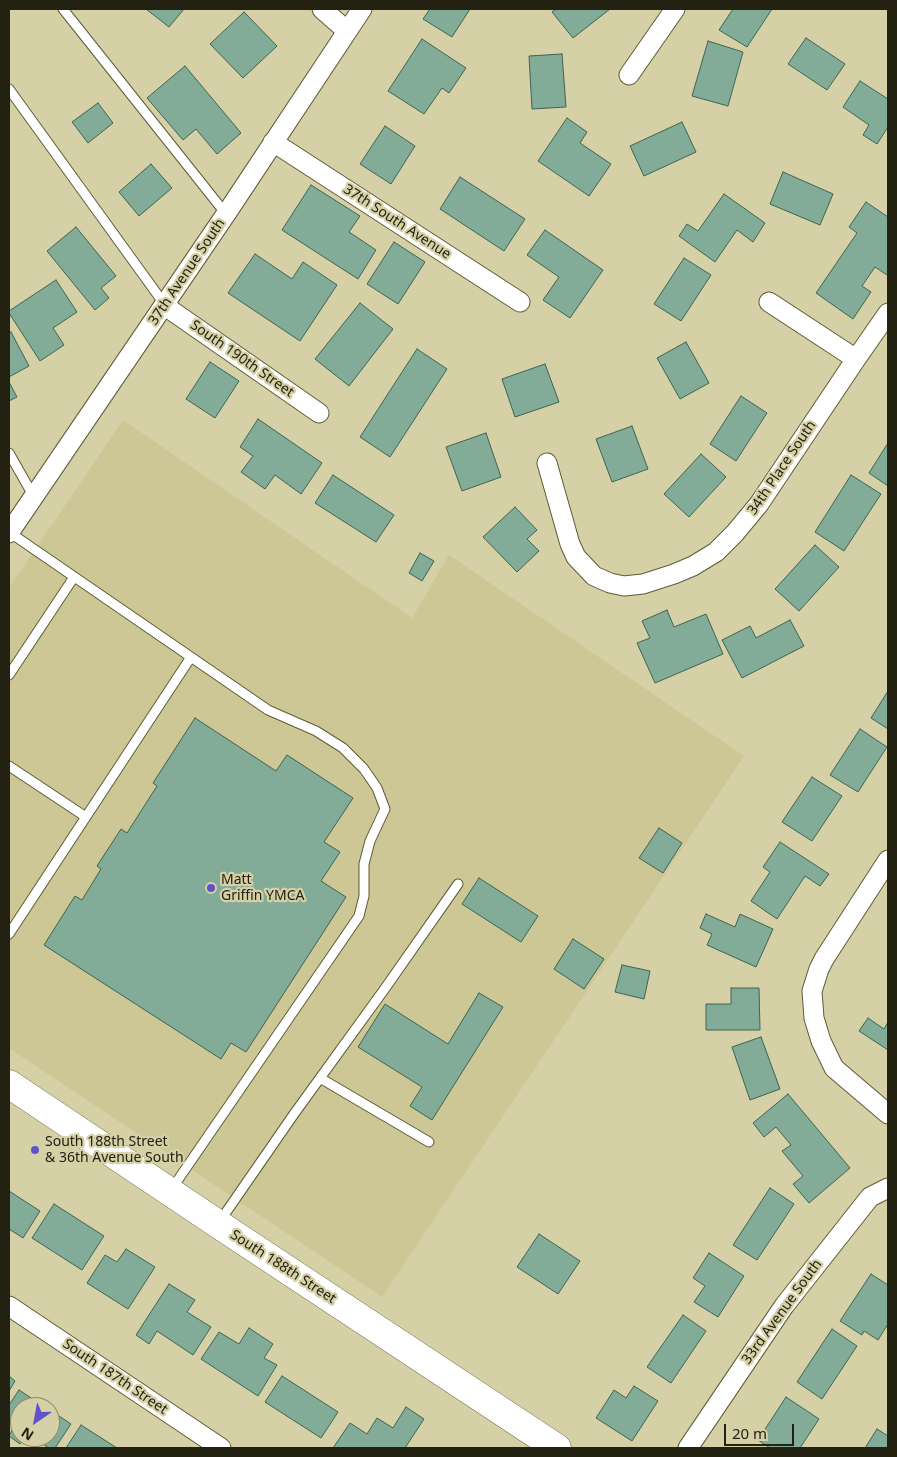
<!DOCTYPE html>
<html>
<head>
<meta charset="utf-8">
<style>
	body { margin:0 }
	#map { position:relative; width:897px; height:1457px; overflow:hidden; background:#d5d0a6; font-family:"Noto Sans",sans-serif }
	canvas { display:block }
	.frame { position:absolute; inset:0; border:10px solid #232111; pointer-events:none }
	.north { position:absolute; left:10px; top:1397px; width:50px; height:50px; box-sizing:border-box; background:#d5d0a6; border:1px solid #8e8a6a; border-radius:50%; rotate:213deg; font-size:14px; font-weight:700; line-height:20px; text-align:center; color:#232111 }
	.north::after { content:''; display:block; margin:auto; width:18px; height:22px; background:#5e53cb; clip-path:polygon(50% 0,100% 100%,50% 72%,0 100%) }
	.scale { position:absolute; left:724px; top:1424px; width:70px; height:22px; box-sizing:border-box; border:2px solid #232111; border-top:0; padding-left:6px; font-size:15px; line-height:18px; white-space:nowrap; color:#232111; -webkit-text-stroke:4px #d5d0a6; paint-order:stroke }
</style>
</head>
<body>
<div id="map">
<canvas width="897" height="1457"></canvas>
<div class="frame"></div>
<div class="north">N</div>
<div class="scale">20 m</div>
</div>
<script>
const ctx = document.querySelector('canvas').getContext('2d');
ctx.lineJoin = 'round';
function fill(path, color) {
  ctx.fillStyle = color;
  ctx.fill(path, 'evenodd');
}
function poly(rows) {
  const path = new Path2D();
  for (const r of rows) {
    path.moveTo(r[0], r[1]);
    for (let i = 2; i < r.length; i += 2) path.lineTo(r[i], r[i + 1]);
  }
  return path;
}
function stroke(path, color, width, dash) {
  ctx.strokeStyle = color;
  ctx.lineWidth = width;
  ctx.lineCap = dash ? 'butt' : 'round';
  ctx.setLineDash(dash || []);
  ctx.stroke(path);
}
function drawText(font, color, halo, rows, align = 'center') {
  ctx.font = font + ' "Noto Sans",sans-serif';
  ctx.lineWidth = 4.5;
  ctx.setLineDash([]);
  ctx.textBaseline = 'middle';
  ctx.strokeStyle = halo;
  ctx.fillStyle = color;
  for (const [text, x, y, turn = 0] of rows) {
    ctx.save();
    ctx.translate(x, y);
    ctx.rotate((+turn || 0) * Math.PI / 180);
    ctx.textAlign = isNaN(turn) ? turn : align;
    if (halo) ctx.strokeText(text, 0, 0);
    ctx.fillText(text, 0, 0);
    ctx.restore();
  }
}
fill(poly([
	[123,420,412,618,449,555,744,756,382,1297,9,1048,9,588]
]), '#ccc795');
const building = poly([
	[146,9,184,9,169,27,146,9],
	[430,9,470,9,452,37,423,19,430,9],
	[556,9,610,9,573,38,552,12,556,9],
	[733,9,772,9,747,47,719,30,733,9],
	[244,12,277,46,243,78,210,44,244,12],
	[806,38,845,64,827,90,788,64,806,38],
	[422,39,466,68,449,93,442,88,424,114,388,91,422,39],
	[708,41,743,52,728,106,692,96,708,41],
	[562,54,566,107,532,109,529,56,562,54],
	[185,66,241,133,217,154,196,129,183,140,147,98,185,66],
	[860,81,888,99,888,127,877,144,863,135,869,125,843,107,860,81],
	[98,103,113,123,88,143,72,122,98,103],
	[567,118,587,132,580,143,611,164,589,196,538,161,567,118],
	[682,122,696,152,644,176,630,146,682,122],
	[385,126,415,146,391,184,360,164,385,126],
	[151,164,172,188,139,216,119,192,151,164],
	[783,172,833,194,820,225,770,204,783,172],
	[460,177,525,219,504,251,440,209,460,177],
	[311,185,360,216,349,232,376,250,358,279,282,230,311,185],
	[724,194,765,223,753,242,737,230,715,262,679,236,687,224,698,231,724,194],
	[866,202,888,217,888,274,887,275,875,267,862,286,871,292,853,319,816,293,857,233,849,227,866,202],
	[76,227,116,276,101,288,109,298,95,310,47,251,76,227],
	[545,230,603,270,570,318,543,300,559,277,527,255,545,230],
	[394,242,425,262,398,304,367,284,394,242],
	[255,254,292,279,303,262,337,285,300,341,228,293,255,254],
	[684,258,711,275,681,321,654,304,684,258],
	[56,280,77,312,53,328,64,345,40,361,9,313,9,311,56,280],
	[360,303,393,329,349,386,315,359,360,303],
	[11,332,29,366,9,377,9,333,11,332],
	[686,342,709,383,680,399,657,358,686,342],
	[417,349,447,369,390,457,360,437,417,349],
	[210,362,239,381,215,418,186,399,210,362],
	[545,364,559,402,515,417,502,379,545,364],
	[9,382,17,397,9,401,9,382],
	[741,396,767,413,736,461,710,444,741,396],
	[258,419,322,463,301,494,275,475,265,489,241,472,253,456,240,447,258,419],
	[632,426,648,469,612,482,596,439,632,426],
	[486,433,501,477,462,491,446,447,486,433],
	[888,443,888,486,869,473,888,443],
	[701,454,726,477,689,517,664,494,701,454],
	[333,475,394,515,376,542,315,503,333,475],
	[851,475,881,494,844,551,815,532,851,475],
	[515,507,537,530,527,539,539,551,517,572,483,537,515,507],
	[815,545,839,567,799,611,775,589,815,545],
	[420,553,434,561,422,581,409,573,420,553],
	[667,610,674,627,706,614,723,654,655,683,637,643,650,638,642,621,667,610],
	[790,620,804,646,742,678,722,640,750,626,756,638,790,620],
	[888,691,888,729,871,718,888,691],
	[195,718,276,771,287,755,353,798,324,842,340,852,321,881,346,897,246,1052,231,1043,221,1059,44,945,75,896,82,900,101,869,97,866,121,829,127,833,157,786,153,783,195,718],
	[860,729,887,747,858,792,830,775,860,729],
	[812,777,842,796,812,841,782,822,812,777],
	[659,828,682,843,663,873,639,858,659,828],
	[780,842,829,874,820,886,805,876,777,919,751,901,770,872,763,867,780,842],
	[479,878,538,916,521,942,462,904,479,878],
	[706,914,735,927,740,914,773,929,756,967,707,945,712,934,700,928,706,914],
	[573,939,604,959,584,989,554,969,573,939],
	[622,965,650,971,644,999,615,992,622,965],
	[731,988,759,988,760,1030,706,1030,706,1004,731,1004,731,988],
	[479,993,503,1007,432,1120,410,1106,422,1087,358,1047,385,1004,448,1044,479,993],
	[868,1018,884,1029,888,1022,888,1050,859,1031,868,1018],
	[761,1037,780,1089,750,1100,732,1047,761,1037],
	[788,1094,850,1168,809,1203,793,1184,803,1176,782,1151,791,1145,776,1127,764,1137,753,1123,788,1094],
	[770,1188,794,1204,757,1260,733,1245,770,1188],
	[9,1191,40,1211,23,1238,9,1229,9,1191],
	[54,1204,104,1236,82,1270,32,1238,54,1204],
	[539,1234,580,1261,558,1294,517,1267,539,1234],
	[126,1249,155,1267,128,1309,87,1283,105,1255,117,1262,126,1249],
	[709,1253,744,1276,718,1317,694,1302,705,1286,693,1278,709,1253],
	[871,1274,888,1285,888,1324,878,1340,864,1331,862,1335,840,1321,871,1274],
	[169,1284,195,1300,187,1312,211,1327,193,1355,157,1331,149,1344,136,1335,169,1284],
	[683,1315,706,1331,671,1383,647,1367,683,1315],
	[249,1328,273,1344,264,1358,277,1365,258,1396,201,1359,219,1332,239,1344,249,1328],
	[832,1329,857,1346,822,1399,797,1382,832,1329],
	[9,1376,15,1381,9,1391,9,1376],
	[282,1376,338,1412,321,1438,265,1402,282,1376],
	[634,1386,658,1401,632,1441,596,1418,614,1390,626,1398,634,1386],
	[19,1390,45,1407,20,1407,20,1437,25,1437,20,1444,9,1436,15,1425,9,1421,9,1405,19,1390],
	[786,1397,819,1419,800,1448,770,1448,758,1440,786,1397],
	[406,1407,424,1419,405,1448,333,1448,350,1423,367,1434,377,1418,393,1428,406,1407],
	[50,1410,71,1424,55,1448,49,1448,32,1437,50,1437,50,1410],
	[81,1425,117,1448,66,1448,81,1425],
	[877,1429,888,1436,888,1448,865,1448,877,1429]
]);
fill(building, '#82ac97');
stroke(building, '#3c6450', 1);
const service = poly([
	[63,9,226,214],
	[9,89,165,305],
	[9,453,34,497],
	[9,532,268,710,316,731,343,748,364,769,377,788,385,809,370,841,364,864,364,896,359,916,171,1190],
	[9,675,74,577],
	[9,766,86,817],
	[9,934,191,657],
	[320,1078,429,1142],
	[220,1221,294,1114,386,987,458,884]
]);
const minor = poly([
	[322,9,347,31],
	[629,75,675,9],
	[273,142,520,302],
	[769,302,856,359],
	[165,306,319,413],
	[547,463,570,544,576,557,594,576,610,583,624,586,643,584,674,574,693,566,716,552,735,533,759,504,856,359,888,313],
	[9,533,226,214,362,9],
	[888,860,824,959,819,969,812,991,814,1018,821,1041,834,1068,888,1114],
	[9,1306,221,1448],
	[688,1448,784,1306,870,1197,888,1188]
]);
const primary = poly([
	[9,1084,218,1224,557,1448]
]);
stroke(service, '#5f5b35', 11);
stroke(minor, '#5f5b35', 21);
stroke(primary, '#5f5b35', 29);
stroke(service, '#fff', 9);
stroke(minor, '#fff', 19);
stroke(primary, '#fff', 28);
for (const [x, y, r, color] of [
	[211,888,5,"#5e53cb"],
	[35,1150,5,"#5e53cb"]
]) {
  const dot = new Path2D();
  dot.arc(x, y, r, 0, 2 * Math.PI);
  ctx.fillStyle = color;
  ctx.fill(dot);
  stroke(dot, '#d5d0a6', 2);
}
drawText('14px', '#232111', '#d5d0a6', [
	["37th South Avenue",397,222,33],
	["37th Avenue South",187,272,-56],
	["South 190th Street",242,359,35],
	["34th Place South",782,468,-56],
	["South 188th Street",283,1267,33],
	["33rd Avenue South",782,1312,-54],
	["South 187th Street",115,1377,34]
]);
drawText('14px', '#232111', '#d5d0a6', [
	["Matt",221,880],
	["Griffin YMCA",221,896],
	["South 188th Street",45,1142],
	["& 36th Avenue South",45,1158]
], 'left');
</script>
</body>
</html>
